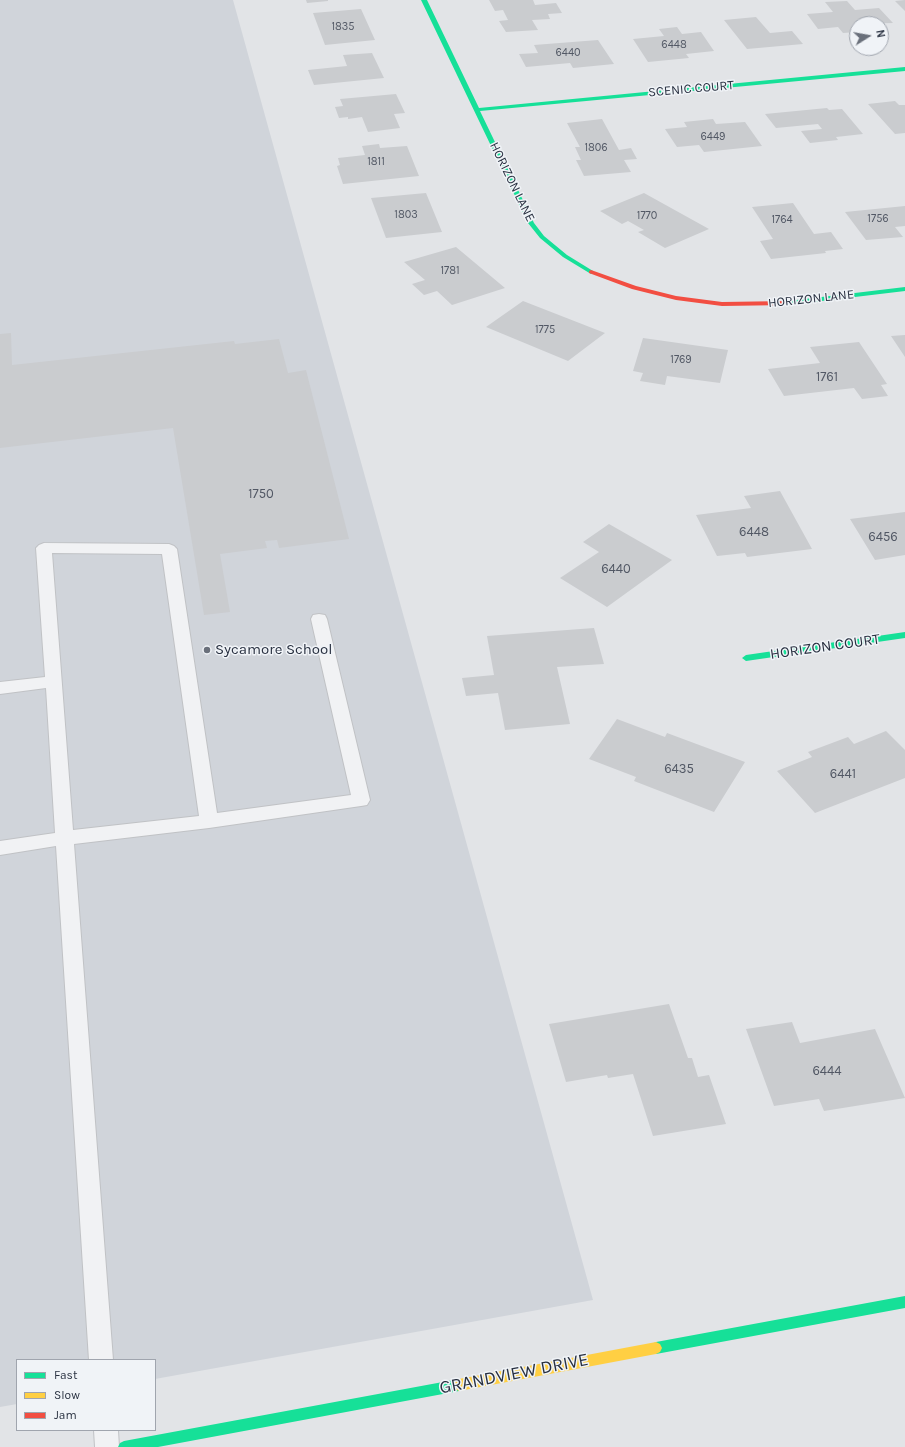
<!DOCTYPE html>
<html>
<head>
<meta charset="utf-8">
<style>
	body { margin:0 }
	#map { position:relative; width:905px; height:1447px; overflow:hidden; background:#e2e4e7; font-family:Karla,sans-serif }
	canvas { display:block }
	.legend { position:absolute; left:16px; top:1359px; width:140px; height:72px; box-sizing:border-box; background:#f0f3f7; border:1px solid #a0a5ae; margin:0; padding:5px 7px; list-style:none; font-size:12px; color:#293141 }
	.legend li { display:flex; align-items:center; gap:8px; height:20px }
	.legend b { width:20px; border:1px solid #a0a5ae }
	.north { position:absolute; left:849px; top:16px; width:40px; height:40px; box-sizing:border-box; background:#f0f3f7; border:1px solid #a0a5ae; border-radius:50%; rotate:79deg; font-size:11px; font-weight:700; line-height:16px; text-align:center; color:#293141 }
	.north::after { content:''; display:block; margin:auto; width:14px; height:18px; background:#6a707b; clip-path:polygon(50% 0,100% 100%,50% 72%,0 100%) }
</style>
</head>
<body>
<div id="map">
<canvas width="905" height="1447"></canvas>
<ul class="legend">
<li><b style="height:5px;background:#16e098"></b>Fast</li>
<li><b style="height:5px;background:#ffcf43"></b>Slow</li>
<li><b style="height:5px;background:#f24e42"></b>Jam</li>
</ul>
<div class="north">N</div>
</div>
<script>
const ctx = document.querySelector('canvas').getContext('2d');
ctx.lineJoin = 'round';
function fill(path, color) {
  ctx.fillStyle = color;
  ctx.fill(path, 'evenodd');
}
function poly(rows) {
  const path = new Path2D();
  for (const r of rows) {
    path.moveTo(r[0], r[1]);
    for (let i = 2; i < r.length; i += 2) path.lineTo(r[i], r[i + 1]);
  }
  return path;
}
function stroke(path, color, width, dash) {
  ctx.strokeStyle = color;
  ctx.lineWidth = width;
  ctx.lineCap = dash ? 'butt' : 'round';
  ctx.setLineDash(dash || []);
  ctx.stroke(path);
}
function drawText(font, color, halo, rows, align = 'center') {
  ctx.font = font + ' Karla,sans-serif';
  ctx.lineWidth = 3;
  ctx.setLineDash([]);
  ctx.textBaseline = 'middle';
  ctx.strokeStyle = halo;
  ctx.fillStyle = color;
  for (const [text, x, y, turn = 0] of rows) {
    ctx.save();
    ctx.translate(x, y);
    ctx.rotate((+turn || 0) * Math.PI / 180);
    ctx.textAlign = isNaN(turn) ? turn : align;
    if (halo) ctx.strokeText(text, 0, 0);
    ctx.fillText(text, 0, 0);
    ctx.restore();
  }
}
fill(poly([
	[0,0,233,0,593,1300,155,1379,155,1360,17,1360,17,1404,0,1407]
]), '#d0d4da');
fill(poly([
	[306,0,328,0,328,1,307,3],
	[489,0,533,0,535,5,556,3,562,13,548,14,550,19,532,20,538,30,506,32,499,21,508,20,503,10,495,11],
	[905,0,905,11,895,1],
	[847,1,855,10,879,8,893,23,857,24,857,32,843,33,838,27,818,29,807,14,833,12,825,2],
	[361,9,375,40,325,45,313,13],
	[756,17,770,33,792,31,803,44,747,49,724,20],
	[677,27,682,34,701,32,714,51,686,54,689,58,648,62,633,39,664,36,659,29],
	[598,40,614,64,573,68,570,63,526,67,519,54,538,53,534,45],
	[372,53,384,78,314,85,308,70,347,66,343,55],
	[396,94,405,113,394,114,400,128,368,132,362,117,348,119,348,117,339,118,335,107,343,106,340,99],
	[895,101,899,105,905,105,905,133,895,134,868,104],
	[827,108,829,110,842,109,863,134,836,137,838,140,810,143,801,131,822,129,818,124,776,128,765,114],
	[602,119,619,150,631,148,637,159,624,160,631,172,584,176,576,160,581,160,575,147,580,147,567,123],
	[713,119,716,124,745,122,762,146,704,152,699,145,677,147,665,129,687,127,684,122],
	[379,144,380,148,407,146,419,176,343,184,337,166,340,165,338,158,365,155,362,146],
	[426,193,442,232,386,238,371,198],
	[644,193,709,229,665,248,638,232,644,230,628,221,622,224,600,211],
	[793,203,814,234,831,232,843,249,825,251,826,253,771,259,760,241,773,239,752,207],
	[905,206,905,226,895,227,903,237,866,240,845,212],
	[456,247,505,288,452,305,437,291,424,295,412,284,425,280,404,262],
	[523,301,605,333,568,361,486,327],
	[11,333,12,365,234,341,235,344,279,339,288,373,306,370,349,539,279,548,277,540,265,541,267,548,220,554,230,612,204,615,173,428,0,448,0,334],
	[905,335,905,357,891,336],
	[643,338,728,350,720,383,667,376,665,385,640,381,643,373,633,371],
	[859,342,887,384,881,385,888,396,862,399,854,388,784,396,768,369,820,363,810,347],
	[780,491,812,549,747,557,745,553,717,556,696,515,751,508,744,496],
	[905,512,905,555,875,560,850,519],
	[609,524,672,560,607,607,560,578,599,552,583,542],
	[594,628,604,664,557,667,570,724,505,730,498,693,466,696,462,678,494,675,487,636],
	[617,719,665,737,667,733,745,762,714,812,634,781,636,777,589,759],
	[886,731,905,750,905,778,815,813,777,771,812,757,808,752,848,737,854,744],
	[669,1004,688,1058,692,1058,698,1077,709,1075,726,1124,653,1136,633,1074,608,1078,607,1075,566,1082,549,1024],
	[792,1022,800,1043,875,1029,905,1098,824,1111,819,1099,774,1106,746,1029]
]), '#cacccf');
const lane = poly([
	[44,543,169,544,174,546,177,549,217,813,351,795,311,619,313,615,319,614,325,615,327,619,370,800,367,805,361,806,209,828,74,844,113,1360,89,1360,56,846,0,855,0,841,55,833,46,688,0,694,0,682,45,677,36,548,39,545,44,543],
	[52,553,162,554,199,816,73,830,52,553],
	[94,1430,118,1430,119,1447,95,1447,94,1430]
]);
stroke(lane, '#c0c2c5', 2);
fill(lane, '#f1f2f4');
fill(poly([
	[421,0,427,0,479,108,905,67,905,71,480,111,534,223,544,236,567,255,593,271,593,273,591,274,563,257,540,238,528,223,421,0],
	[905,287,905,291,788,305,785,303,788,301,905,287],
	[905,632,905,638,746,661,742,658,746,655,905,632],
	[905,1296,905,1308,656,1354,652,1352,650,1348,652,1344,656,1342,905,1296],
	[459,1379,463,1381,465,1385,463,1389,459,1391,158,1447,118,1447,120,1443,124,1441,459,1379]
]), '#16e098');
fill(poly([
	[656,1342,660,1344,662,1348,660,1352,656,1354,459,1391,455,1389,453,1385,455,1381,459,1379,656,1342]
]), '#ffcf43');
fill(poly([
	[591,270,636,286,676,296,722,302,788,301,791,303,788,305,722,306,676,300,632,289,589,273,589,271,591,270]
]), '#f24e42');
for (const [x, y, r, color] of [
	[207,650,4,"#6a707b"]
]) {
  const dot = new Path2D();
  dot.arc(x, y, r, 0, 2 * Math.PI);
  ctx.fillStyle = color;
  ctx.fill(dot);
  stroke(dot, '#f0f3f7', 1.5);
}
drawText('11px', '#525865', null, [
	["1835",343,27],
	["6448",674,45],
	["6440",568,53],
	["6449",713,137],
	["1806",596,148],
	["1811",376,162],
	["1803",406,215],
	["1770",647,216],
	["1756",878,219],
	["1764",782,220],
	["1781",450,271],
	["1775",545,330],
	["1769",681,360]
]);
drawText('13px', '#293141', '#f0f3f7', [
	["SCENIC COURT",691,89,-5],
	["HORIZON LANE",512,182,64],
	["HORIZON LANE",811,299,-6]
]);
drawText('13px', '#525865', null, [
	["1761",827,377],
	["1750",261,494],
	["6448",754,532],
	["6456",883,537],
	["6440",616,569],
	["6435",679,769],
	["6441",843,774],
	["6444",827,1071]
]);
drawText('15px', '#293141', '#f0f3f7', [
	["HORIZON COURT",825,647,-8]
]);
drawText('15px', '#293141', '#f0f3f7', [
	["Sycamore School",215,650]
], 'left');
drawText('18px', '#293141', '#f0f3f7', [
	["GRANDVIEW DRIVE",514,1374,-11]
]);
</script>
</body>
</html>
